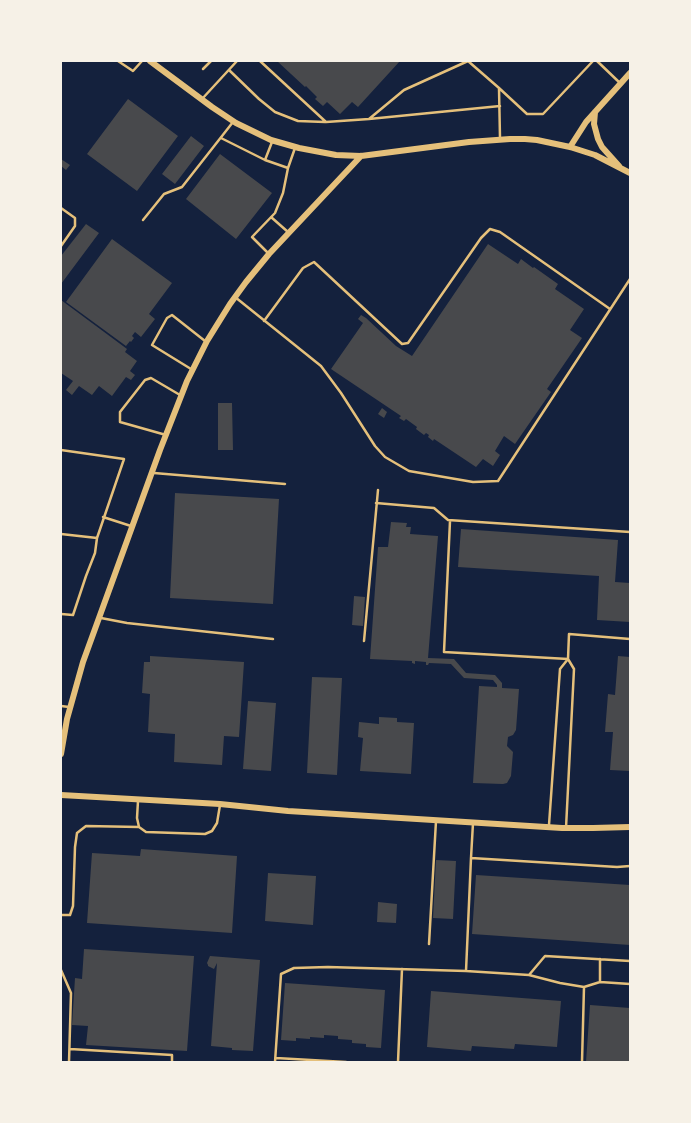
<!DOCTYPE html>
<html>
<head>
<meta charset="utf-8">
<style>
	body { margin:0 }
	#map { position:relative; width:691px; height:1123px; overflow:hidden; background:#14213d; font-family:Helvetica,sans-serif }
	canvas { display:block }
	.frame { position:absolute; inset:0; border:62px solid #f6f1e7; pointer-events:none }
</style>
</head>
<body>
<div id="map">
<canvas width="691" height="1123"></canvas>
<div class="frame"></div>
</div>
<script>
const ctx = document.querySelector('canvas').getContext('2d');
ctx.lineJoin = 'round';
function fill(path, color) {
  ctx.fillStyle = color;
  ctx.fill(path, 'evenodd');
}
function poly(rows) {
  const path = new Path2D();
  for (const r of rows) {
    path.moveTo(r[0], r[1]);
    for (let i = 2; i < r.length; i += 2) path.lineTo(r[i], r[i + 1]);
  }
  return path;
}
function stroke(path, color, width, dash) {
  ctx.strokeStyle = color;
  ctx.lineWidth = width;
  ctx.lineCap = dash ? 'butt' : 'round';
  ctx.setLineDash(dash || []);
  ctx.stroke(path);
}
fill(poly([
	[277,61,400,61,358,107,352,102,340,114,327,102,323,106,315,99,317,97,306,86,305,87],
	[128,99,178,136,137,191,87,154],
	[191,136,204,146,175,184,162,174],
	[220,154,272,193,236,239,186,199],
	[61,159,70,165,66,170,61,166],
	[86,224,99,233,61,284,61,256],
	[112,239,172,283,149,314,155,319,141,337,135,332,132,336,134,338,131,342,130,341,126,346,66,302],
	[488,244,518,264,521,259,533,268,534,267,558,284,555,289,584,309,570,330,582,338,547,389,551,392,515,444,504,436,495,451,500,455,493,466,483,459,476,467,434,439,433,441,428,437,429,435,426,433,424,435,416,429,417,427,406,419,404,421,399,418,401,416,331,369,363,323,358,319,361,315,366,318,396,346,412,356],
	[61,300,123,346,127,349,125,352,137,361,130,371,135,375,131,380,126,377,112,396,99,386,92,395,79,386,72,395,66,390,73,381,61,373],
	[218,403,232,403,233,450,218,450],
	[382,408,387,412,384,418,378,414],
	[175,493,279,499,273,604,170,598],
	[391,522,407,523,406,527,411,527,410,534,438,536,428,658,454,659,466,673,495,675,502,683,502,688,519,689,516,730,513,735,508,737,507,746,513,752,511,776,507,783,503,784,473,783,479,686,497,687,497,685,493,680,464,678,451,664,429,663,428,665,426,665,426,662,415,661,415,664,412,663,412,661,370,659,378,547,388,547],
	[461,529,618,540,615,582,630,583,630,622,597,620,599,576,458,567],
	[354,596,365,597,363,626,352,625],
	[150,656,244,662,239,737,224,736,222,765,174,762,175,734,148,732,150,694,142,693,144,662,150,662],
	[618,656,630,657,630,771,610,770,613,732,605,732,608,694,615,695],
	[312,677,342,678,337,775,307,773],
	[248,701,276,703,271,771,243,769],
	[379,717,397,718,397,722,414,723,411,774,360,771,363,738,358,737,359,722,379,724],
	[141,849,237,856,232,933,87,923,92,853,140,856],
	[436,860,456,861,453,919,433,918],
	[268,873,316,876,313,925,265,921],
	[476,875,630,885,630,945,472,934],
	[378,902,397,904,396,923,377,922],
	[84,949,194,956,187,1051,86,1045,88,1026,72,1025,75,978,82,979],
	[210,956,260,960,253,1051,232,1050,232,1048,211,1046,217,963,214,969,208,966,208,965,207,963],
	[285,983,385,990,381,1048,366,1047,366,1044,352,1043,352,1040,338,1039,338,1036,324,1035,324,1038,310,1037,310,1039,296,1038,296,1041,281,1040],
	[431,991,561,1001,557,1047,515,1044,514,1049,472,1046,471,1051,427,1047],
	[590,1005,630,1008,630,1062,586,1062]
]), '#48494c');
stroke(poly([
	[118,61,133,71,142,61],
	[260,61,326,122,369,119,404,90,468,61],
	[468,61,499,88,500,138],
	[597,61,620,83],
	[203,69,211,61],
	[229,70,259,99,275,112,298,121,325,122],
	[499,88,527,114,543,114,593,61],
	[202,99,237,61],
	[369,119,500,106],
	[221,138,265,160],
	[272,142,265,160,288,168,295,148],
	[61,208,75,218,75,226,61,246],
	[271,217,288,232],
	[143,220,164,194,182,187,233,122],
	[269,254,252,237,275,213,283,193,288,168],
	[235,297,321,366,341,393,375,446,385,457,409,471,473,482,498,481,630,279],
	[264,321,303,268,314,262,402,344,408,343,481,238,490,229,500,232,610,309],
	[191,369,152,345,167,318,172,315,205,341],
	[166,435,120,422,120,412,145,380,151,378,180,395],
	[61,450,124,459,97,538,61,534],
	[154,473,285,484],
	[376,503,434,508,448,520,630,532],
	[103,517,131,526],
	[450,521,444,652,568,659],
	[61,614,73,615,86,576,95,553,97,538],
	[101,618,127,623,273,639],
	[364,641,378,490],
	[61,706,69,707],
	[138,801,137,818,139,827,146,832,205,834,212,831,217,823,220,805],
	[473,823,471,858,617,867,630,866],
	[549,825,560,669,568,659,569,634,630,639],
	[566,828,574,669,568,659],
	[61,915,70,915,73,906,75,847,77,833,86,826,139,827],
	[429,944,436,821],
	[61,970,71,993,69,1062],
	[466,971,471,858],
	[529,975,560,983,584,987],
	[600,982,630,984],
	[70,1049,172,1055,172,1062],
	[276,1058,346,1062],
	[275,1062,281,974,294,968,328,967,466,971,529,975,545,956,630,961],
	[398,1062,402,969],
	[582,1062,584,987,600,982,600,959]
]), '#e5c07b', 2.5);
stroke(poly([
	[150,61,212,107,236,123,271,140,299,148,336,155,361,156,469,142,510,139,525,139,537,140,570,147,595,155,630,173],
	[595,112,594,124,598,139,602,147,619,166],
	[570,147,586,122,630,73],
	[61,754,67,719,83,662,160,450,187,381,207,341,230,304,246,282,269,254,361,156],
	[61,795,220,804,288,811,562,828,593,828,630,827]
]), '#e5c07b', 6);
</script>
</body>
</html>
